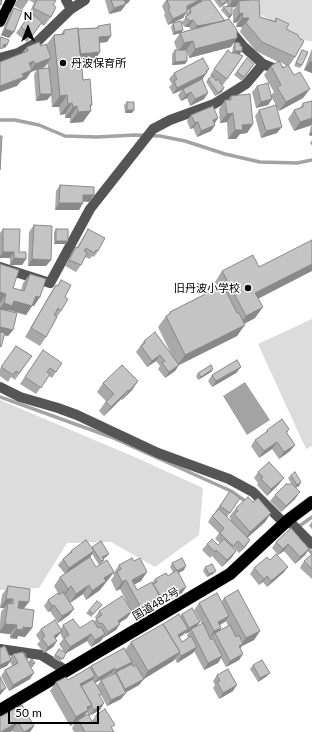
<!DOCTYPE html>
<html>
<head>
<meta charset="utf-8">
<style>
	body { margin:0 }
	#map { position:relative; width:312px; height:732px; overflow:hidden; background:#fff; font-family:Lato,sans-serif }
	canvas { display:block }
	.north { position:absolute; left:8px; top:8px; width:40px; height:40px; -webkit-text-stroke:3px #fff; paint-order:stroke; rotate:0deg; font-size:11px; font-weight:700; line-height:16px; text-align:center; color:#000 }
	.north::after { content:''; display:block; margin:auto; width:14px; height:18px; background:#000; clip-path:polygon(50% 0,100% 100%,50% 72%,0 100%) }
	.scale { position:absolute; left:8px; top:706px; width:91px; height:18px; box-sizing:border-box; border:2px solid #000; border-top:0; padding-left:5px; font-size:12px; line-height:14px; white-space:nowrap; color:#000; -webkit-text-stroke:3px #fff; paint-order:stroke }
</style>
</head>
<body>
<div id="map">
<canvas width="312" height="732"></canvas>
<div class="north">N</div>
<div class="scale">50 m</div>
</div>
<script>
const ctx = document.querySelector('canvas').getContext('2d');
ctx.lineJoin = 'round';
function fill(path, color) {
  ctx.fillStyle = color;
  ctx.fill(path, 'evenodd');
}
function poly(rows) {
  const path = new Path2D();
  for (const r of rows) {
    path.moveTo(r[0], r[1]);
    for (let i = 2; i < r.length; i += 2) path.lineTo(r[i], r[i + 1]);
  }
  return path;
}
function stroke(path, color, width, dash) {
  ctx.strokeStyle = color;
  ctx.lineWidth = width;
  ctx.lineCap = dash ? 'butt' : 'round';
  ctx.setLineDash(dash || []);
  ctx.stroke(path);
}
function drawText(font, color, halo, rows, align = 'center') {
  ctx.font = font + ' Lato,"Noto Sans JP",sans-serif';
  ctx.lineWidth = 3;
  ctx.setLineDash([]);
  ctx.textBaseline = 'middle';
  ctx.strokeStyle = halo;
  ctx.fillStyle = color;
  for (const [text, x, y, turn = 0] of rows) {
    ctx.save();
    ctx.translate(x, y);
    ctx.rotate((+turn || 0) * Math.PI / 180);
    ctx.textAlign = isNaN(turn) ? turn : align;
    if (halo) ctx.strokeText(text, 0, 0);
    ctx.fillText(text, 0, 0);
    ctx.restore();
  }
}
fill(poly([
	[255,0,312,0,312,41,302,40,260,14],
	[312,319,312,446,306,449,258,344],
	[0,400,137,458,203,488,199,535,155,567,111,542,67,543,39,588,0,590]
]), '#dcdcdc');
fill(poly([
	[245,382,270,420,247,435,223,396]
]), '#a3a3a3');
stroke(poly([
	[0,120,15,120,39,125,65,136,97,137,135,135,160,136,185,141,225,154,260,162,297,163,312,160],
	[0,397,111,437,231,491,248,503],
	[298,527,312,517],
	[306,547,312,553]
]), '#a3a3a3', 3.5);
const major = poly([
	[0,22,11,0]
]);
const highway = poly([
	[0,710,230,574,288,520,312,502]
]);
stroke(major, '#dbdbdb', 11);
stroke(highway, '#dbdbdb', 13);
stroke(poly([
	[66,0,71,9],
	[229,29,243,46,263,64,283,72],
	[0,58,18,53,37,42,71,9,85,0],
	[0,267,50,283,90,209,153,129,170,120,214,104,246,84,263,64],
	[0,387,20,397,58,408,77,415,158,453,229,479,253,492,284,523],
	[288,520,312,544],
	[0,649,41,655,67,671]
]), '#555', 10);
stroke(major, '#000', 10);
stroke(highway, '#000', 12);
fill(poly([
	[17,0,56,0,53,5,51,17,44,26,41,24,27,42,16,33,28,17,27,17,34,3,29,0,22,10,14,6],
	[105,0,130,0,128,3,125,4,126,4,121,11,109,14],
	[166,0,202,0,201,2,231,47,189,58,187,51,187,61,185,64,172,65,172,54,175,50,177,50,174,42,180,33,173,35,171,27,173,23,181,23,186,17,186,14,190,9,187,10,183,18,168,25,164,15,165,13,162,6],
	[182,24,185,27,189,27,191,30,181,33],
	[214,0,259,0,260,17,274,21,276,18,286,29,295,57,289,66,303,98,279,111,272,98,268,105,256,108,252,92,257,86,271,95,274,92,264,75,271,66,278,62,256,51,240,32,242,27,236,27,237,22,233,23,233,10,236,7,232,7,230,18,228,18,221,10,223,7,227,6,227,2,226,3,220,8],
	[280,62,287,66,283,68],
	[14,8,9,38,1,35,9,14],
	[98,26,107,42,99,43,100,52,96,58,81,60,83,80,92,105,83,122,70,123,70,118,65,118,65,114,60,115,59,107,52,107,51,95,47,100,36,101,34,75,37,69,31,72,26,79,21,81,17,86,21,54,27,47,46,45,54,35,61,34,64,30,78,29,96,28],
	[47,62,48,68,40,68,45,67],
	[235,42,240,54,243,56,223,85,221,84,222,92,215,96,206,82,208,79,211,77,210,75,228,50,231,53,232,53,233,46],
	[312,49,312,73,304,70,311,51],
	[302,50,302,65,300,68,294,66,300,53],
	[247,58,254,64,242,81,234,75],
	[174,73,206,73,202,80,204,99,190,106,187,98,181,101,178,95,182,90,173,94,169,87,172,84,169,79],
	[231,96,253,124,247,133,240,134,236,139,228,139,227,122,220,123,219,109,225,100,228,100],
	[127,102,134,110,132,113,125,113,124,105],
	[303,103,312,125,294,131,288,119,294,110,300,108],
	[259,110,277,133,261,138,255,116],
	[191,115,218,118,215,123,215,125,211,131,197,137,193,128,190,129,187,121],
	[311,126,312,126,312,136,309,135],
	[312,140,312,146,310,143],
	[60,185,94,195,89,202,83,201,79,210,55,210,56,191],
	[34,225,51,260,46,266,28,266,29,232],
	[3,229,19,252,26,259,22,265,10,265,10,258,0,258,0,233],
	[56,229,68,241,66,244,54,244,54,232],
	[88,229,98,251,94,257,92,256,90,259,85,257,81,265,76,272,65,266,72,253,76,247,77,247],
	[0,264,13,288,21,290,23,283,30,274,34,306,32,306,26,315,9,310,8,311,13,330,8,336,4,335,0,348],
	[222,271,258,298,255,318,244,324,237,336,179,365,175,371,165,378,158,369,160,366,156,361,147,367,136,352,144,341,172,356,158,327,166,316,168,315,170,312,218,288,215,282],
	[61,280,65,297,61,311,57,317,46,337,40,346,25,337,50,294,56,285,57,286],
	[16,346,32,356,15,380,11,377,8,382,0,376,0,369],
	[43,350,56,372,52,378,49,376,36,394,20,384],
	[241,367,236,373,212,387,208,381,212,375],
	[213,369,211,372,198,380,196,376,198,373],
	[138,381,132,390,122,400,121,399,104,416,99,411,106,401,97,392,103,383],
	[289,429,287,433,295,445,290,451,279,459,272,449,259,458,251,446,255,440,265,433,267,430],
	[258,472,279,484,267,496,257,485,258,483,254,478],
	[291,475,301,482,299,486,295,488,295,499,281,512,270,501,275,495,292,485,288,478],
	[230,491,240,498,227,517,230,520,231,519,229,517,236,508,253,502,271,513,265,522,248,537,250,540,246,546,239,553,233,547,233,548,236,551,232,557,222,567,212,556,210,558,202,550,207,544,218,545,220,543,215,539,219,533,208,522,212,516,216,512,215,512],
	[312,521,312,529,309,526],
	[276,542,309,549,305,555,295,564,284,551,278,555,272,548],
	[92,547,106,557,103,559,104,560,102,563,99,565,92,554,90,557,75,567,96,567,114,572,100,590,86,600,83,594,70,603,65,595,74,609,69,615,58,623,50,611,48,612,44,606,48,600,59,595,54,586,60,577,65,574,58,565,63,559,71,551],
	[312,554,312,579,300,568,304,561],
	[270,560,288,567,283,573,267,587,263,582,259,585,250,574,254,568],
	[172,563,184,570,178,573,186,587,182,593,159,607,156,603,154,606,134,616,132,611,127,618,119,623,116,630,103,638,101,641,91,647,87,641,66,653,60,662,53,658,59,649,64,652,59,644,63,639,60,633,57,637,55,638,57,641,53,647,44,653,37,644,40,641,36,635,41,629,61,629,63,625,80,628,94,622,96,619,95,617,99,611,131,611,120,589,116,591,111,580,114,576,113,574,119,565,141,581,134,584,137,590,152,583,155,579,168,576,173,572,170,567],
	[205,567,213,574,207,577,203,571],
	[8,586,24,609,32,628,25,637,18,636,17,639,10,638,10,634,0,633,0,623,1,612,4,608,0,607,2,595],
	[224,598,260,631,254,640,242,646,240,648,243,654,239,660,226,667,221,658,218,663,204,670,194,651,193,653,177,663,175,659,173,661,144,679,139,685,125,693,121,699,107,706,101,695,100,696,100,710,89,716,87,712,85,715,92,721,96,715,112,729,114,732,74,732,72,728,75,723,70,726,50,691,56,682,68,680,90,668,91,666,125,650,131,642,180,616,182,614,197,626,202,624,194,610,199,603,221,602],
	[226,621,228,626,219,630,221,628,220,625],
	[189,632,187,635,188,638,182,642,179,637,183,635,184,633,185,634],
	[111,674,111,675,101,680,97,686,95,683],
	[102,605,91,617,86,613,89,610],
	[0,648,10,658,13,654,27,660,28,662,30,660,35,663,33,667,31,667,30,679,9,691,1,676,5,670,12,666,10,662,7,666,0,669],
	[253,665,267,676,258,682,250,669],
	[217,675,233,691,219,699,213,688,215,685,213,681],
	[0,717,34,726,30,732,13,732]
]), '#a9a9a9');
fill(poly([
	[124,0,130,0,128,3,120,6],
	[199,0,202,0,199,4,183,13,187,6],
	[226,0,229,0,226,3,220,8],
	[242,0,253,0,239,1,236,7,228,8,232,1],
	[126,4,121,11,109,14,114,8],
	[187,12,183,18,168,25,173,19],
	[243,13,237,22,233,23,239,14],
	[230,15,232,15,230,18,228,18],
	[242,18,249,18,242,27,236,27],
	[193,20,189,27,185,27,190,21],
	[225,21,192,33,197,26],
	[5,29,14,32,9,38,1,35],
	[183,30,181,33,173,35,175,32],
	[111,36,107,42,94,43,99,37],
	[237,38,231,47,189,58,195,49],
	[193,41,186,50,178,52,184,43],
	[4,44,7,45,5,48,2,47],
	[235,51,242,51,239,55,232,54],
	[100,52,96,58,75,60,80,54],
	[51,58,45,67,31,72,26,79,21,81,17,86,0,92,0,86,22,74,30,71,35,64],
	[34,61,28,70,29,63],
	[187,61,185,64,172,65,175,62],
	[310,61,312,62,312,73,304,70],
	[209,69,202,80,183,89,182,90,173,94,177,88],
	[224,88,222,92,215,96,218,93],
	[310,89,303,98,279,111,286,102],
	[191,92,187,98,181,101,186,95],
	[208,93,204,99,190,106,195,99],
	[40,94,52,94,47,100,36,101],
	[67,95,59,107,52,107,60,96],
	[272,99,268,105,256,108,261,102],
	[72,103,65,114,60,115,68,104],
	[90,105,92,105,88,111,91,111,83,122,70,123,78,112],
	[77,106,70,118,65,118,73,107],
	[127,110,134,110,132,113,125,113],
	[233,113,227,122,220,123,227,114],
	[218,118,214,124,213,120],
	[312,118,312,125,294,131,300,122],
	[198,122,193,128,190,129,195,123],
	[253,124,247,133,240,134,236,139,228,139,235,130,242,125],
	[215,125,211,131,197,137,201,131],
	[282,127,277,133,261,138,266,131],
	[311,132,312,132,312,136,309,135],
	[83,195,94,195,89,202,79,201],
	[59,203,83,203,79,210,55,210],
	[56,241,68,241,66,244,54,244],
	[3,252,14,252,10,258,0,258,0,256],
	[14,258,26,259,22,265,10,265],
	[32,259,51,260,46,266,28,266],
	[312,264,312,271,248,304,255,293],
	[0,292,6,294,0,303],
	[36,296,40,297,34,306,29,305],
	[14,301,32,306,26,315,9,310,6,315,0,313,0,308,4,303],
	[263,307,255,318,238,327,246,316],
	[245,325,237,336,179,365,175,371,165,378,169,372,177,366,185,355],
	[0,327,13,330,8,336,0,334],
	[160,355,156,361,147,367,152,361],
	[241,367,236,373,212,387,216,381],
	[213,369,211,372,198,380,201,377],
	[138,381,132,390,122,400,129,391],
	[128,390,121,399,104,416,111,407],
	[277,442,272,449,259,458,264,451],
	[295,445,290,451,279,459,284,452],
	[284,478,279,484,267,496,271,489],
	[301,482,299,486,294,489,297,485],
	[300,492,295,499,281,512,286,506],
	[271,513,265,522,244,541,250,532],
	[250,540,246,546,239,553,244,547],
	[288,544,284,551,278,555,283,549],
	[309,549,305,555,295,564,300,557],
	[94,551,90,557,65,574,69,568],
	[236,551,232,557,222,567,227,560],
	[109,554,106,557,100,561,102,557],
	[186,566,184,570,175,575,177,572],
	[288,567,283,573,267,587,271,581],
	[216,571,213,574,207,577,209,574],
	[114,572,100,590,86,600,92,591,104,578],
	[147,572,141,581,130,587,132,580],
	[267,576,263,582,259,585,264,579],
	[126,580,120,589,116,591,122,582],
	[89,585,83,594,70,603,76,594],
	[71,586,65,595,61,598,68,589],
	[186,587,182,593,159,607,163,600],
	[160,597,154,606,134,616,141,608],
	[6,599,13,599,7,608,8,603,4,608,0,608],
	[19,601,29,602,22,611,13,610],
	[54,605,50,611,48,612,52,606],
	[74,609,69,615,58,623,62,616],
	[132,611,127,618,113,627,118,621],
	[229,616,225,622,214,628,218,622],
	[200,622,195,629,191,629,189,632,185,634,189,628],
	[5,624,17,625,10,634,0,633,0,631],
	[120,624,116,630,103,638,108,632],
	[23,627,32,628,25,637,18,636,17,639,10,638,16,629],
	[221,628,217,634,215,633,210,638,214,631],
	[188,629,183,635,173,641,178,635],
	[62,631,57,637,49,642,54,636],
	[260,631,254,640,242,646,239,650,239,646,241,645,246,638],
	[91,634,87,641,65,654,70,647],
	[105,634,101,641,91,647,95,640],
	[57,641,53,647,44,653,48,647],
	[197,647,193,653,177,663,181,656],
	[180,652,173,661,142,680,148,671],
	[243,654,239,660,226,667,230,661],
	[222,656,218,663,204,670,208,663],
	[11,660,7,666,0,669,0,665],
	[132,662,127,668,116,672,114,676,112,677,116,670],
	[115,668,111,674,93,684,98,678],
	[34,673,30,679,9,691,13,685],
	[270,673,267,676,258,682,260,678],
	[95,676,88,685,81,689,80,684],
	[144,679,139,685,121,695,125,689],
	[237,685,233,691,219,699,223,693],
	[6,688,1,694,0,695,0,691],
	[126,693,121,699,107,706,111,700],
	[104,703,100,710,89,716,94,710],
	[92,705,82,719,78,720,75,723,70,726,76,717,87,707],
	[18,722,12,731,10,732,1,732,2,731],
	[34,726,30,732,24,732]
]), '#898989');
const building = poly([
	[0,0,2,0,1,5,0,5,0,0],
	[37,0,56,0,53,5,56,7,51,17,33,8,37,0],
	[111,0,124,0,126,4,114,8,111,0],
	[167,0,199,0,187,6,187,12,173,19,168,9,170,8,167,0],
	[204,0,210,0,225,21,197,26,193,20,190,21,185,17,191,13,190,8,204,0],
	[219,0,227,0,227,1,222,4,219,0],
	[232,0,242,0,232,1,232,0],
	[249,0,259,0,260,17,276,22,276,18,289,24,286,29,298,35,299,38,304,41,295,57,262,42,246,23,249,18,242,18,243,13,239,14,239,1,249,0],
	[232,6,232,15,230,15,223,7,232,6],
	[14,8,22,11,14,32,5,29,14,8],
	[31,13,42,22,32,36,21,27,31,13],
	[229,19,237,30,237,38,195,49,193,41,184,43,180,33,229,19],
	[181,21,183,30,175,32,173,23,181,21],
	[110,24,111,36,99,37,100,52,80,54,78,29,98,28,98,26,110,24],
	[78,28,83,80,90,79,92,105,90,105,91,111,78,112,77,106,73,107,72,103,68,104,67,95,60,96,54,35,64,34,64,30,78,28],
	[1,37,9,40,7,45,4,44,2,49,0,48,0,41,1,37],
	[39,42,41,46,46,44,51,58,35,64,34,61,29,63,32,70,22,74,24,77,0,86,0,62,28,51,27,47,39,42],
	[235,42,240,43,240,46,242,46,242,51,235,51,235,42],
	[175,50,187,50,187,61,175,62,175,50],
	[228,50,231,53,236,53,243,56,227,79,214,69,228,50],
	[302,50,308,52,302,65,296,63,302,50],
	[203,58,209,69,206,71,207,73,177,88,174,81,177,79,174,73,203,58],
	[247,58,254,64,244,77,237,72,247,58],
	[279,61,283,68,288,65,294,75,300,72,310,89,286,102,277,87,281,85,271,66,279,61],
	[49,68,52,94,40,94,38,69,49,68],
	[213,76,216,81,218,79,224,88,218,93,208,79,213,76],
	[202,79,208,93,195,99,191,92,186,95,183,89,202,79],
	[268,83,272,99,261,102,257,86,268,83],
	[250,94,253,124,242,125,243,130,235,130,233,113,227,114,225,100,231,100,231,96,250,94],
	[312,101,312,118,300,122,294,110,303,107,303,103,312,101],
	[127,102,134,102,134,110,127,110,127,102],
	[276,105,282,127,266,131,259,110,276,105],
	[213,106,218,118,213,120,215,125,201,131,198,122,195,123,191,115,213,106],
	[0,136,2,136,0,170,0,136],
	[60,185,94,187,94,195,83,195,83,203,59,203,60,185],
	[34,225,52,226,51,260,32,259,34,225],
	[3,229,20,229,19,252,26,252,26,259,14,258,14,252,3,252,3,229],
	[56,229,68,229,68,241,56,241,56,229],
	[88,229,105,238,98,251,96,250,94,253,86,248,84,251,87,253,81,265,69,260,76,247,78,248,88,229],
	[312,240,312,264,255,293,263,307,246,316,222,271,253,255,259,267,312,240],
	[0,264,19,270,13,288,24,291,30,274,46,279,40,297,36,296,32,306,14,301,12,306,4,303,6,294,0,292,0,264],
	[61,280,71,285,65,297,68,299,61,311,58,308,54,315,57,317,46,337,31,328,56,285,58,286,61,280],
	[223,285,237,313,239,313,245,325,185,355,166,316,171,313,170,312,223,285],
	[0,309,17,313,13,330,0,327,0,309],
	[0,332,5,333,1,347,0,346,0,332],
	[155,332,179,365,169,372,162,363,165,361,160,355,152,361,141,346,145,343,144,341,155,332],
	[16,346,32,356,19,373,16,371,13,375,1,367,16,346],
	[43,350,62,363,56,372,50,368,47,372,50,374,41,388,25,377,43,350],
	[237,360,241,367,216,381,212,375,237,360],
	[122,365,138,381,129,391,128,390,111,407,106,402,114,394,103,383,122,365],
	[211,365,213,369,201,377,198,373,211,365],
	[282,419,289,429,286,432,295,445,284,452,277,442,264,451,255,440,268,431,267,430,282,419],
	[269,462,284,478,271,489,261,479,263,477,258,472,269,462],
	[295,472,301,482,297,485,291,475,295,472],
	[286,484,292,484,300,492,286,506,275,495,286,484],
	[230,491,240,498,230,513,220,506,230,491],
	[248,497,253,502,258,498,271,513,250,532,234,514,238,511,236,508,248,497],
	[219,509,250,540,244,547,238,541,233,546,220,533,224,528,212,516,219,509],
	[291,528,309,549,300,557,288,544,283,549,276,542,291,528],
	[212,539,218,545,224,539,236,551,227,560,216,550,215,552,207,544,212,539],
	[86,540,94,551,69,568,63,559,72,552,71,551,86,540],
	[101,541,109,554,102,557,104,560,101,561,92,547,101,541],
	[276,554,288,567,271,581,267,576,264,579,254,568,267,557,270,560,276,554],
	[312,554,312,569,304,561,312,554],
	[90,557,96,567,107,560,114,572,104,578,106,581,92,591,89,585,76,594,71,586,68,589,60,577,90,557],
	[132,558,134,561,140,558,147,572,132,580,137,590,152,582,160,597,141,608,126,580,122,582,117,572,121,569,119,565,132,558],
	[182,558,186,566,177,571,172,563,182,558],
	[212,564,216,571,209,574,205,567,212,564],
	[177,570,186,587,163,600,153,584,157,582,155,579,166,573,168,576,177,570],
	[8,586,30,589,29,602,19,601,18,608,34,610,32,628,23,627,23,630,16,629,17,625,5,624,8,603,13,604,13,599,6,599,8,586],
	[238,590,260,631,246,638,224,598,238,590],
	[63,592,74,609,62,616,54,605,52,606,48,600,58,593,59,595,63,592],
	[217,593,229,616,218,622,221,628,214,631,199,603,217,593],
	[122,596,132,611,118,621,120,624,108,632,102,623,100,624,96,619,102,615,99,611,122,596],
	[97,601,102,605,93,614,89,610,97,601],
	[192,608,200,622,189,628,182,614,192,608],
	[179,614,188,629,178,635,182,642,191,636,197,647,181,656,179,653,180,652,163,624,179,614],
	[73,619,80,628,93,620,98,628,101,627,105,634,95,640,91,634,70,647,64,638,69,635,63,625,73,619],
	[55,620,62,631,54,636,57,641,48,647,42,638,45,636,41,629,55,620],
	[203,623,211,640,213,638,222,656,208,663,191,629,203,623],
	[163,624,180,652,148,671,131,642,163,624],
	[230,625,236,637,239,635,243,644,239,646,243,654,230,661,215,633,230,625],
	[5,646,11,660,0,665,0,648,5,646],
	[124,648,132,662,116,670,115,668,98,678,91,666,124,648],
	[59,649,66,653,63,659,55,655,59,649],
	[23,652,34,673,13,685,5,670,18,663,13,654,23,652],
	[25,653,27,659,27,660,24,654,25,653],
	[32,659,35,663,33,664,30,660,32,659],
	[262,660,270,673,260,678,253,665,262,660],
	[132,664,134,667,136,665,144,679,125,689,116,672,132,664],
	[90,667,95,676,80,684,92,705,87,707,88,710,76,717,56,682,66,677,68,680,90,667],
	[228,669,237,685,223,693,217,682,220,681,217,675,228,669],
	[116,673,126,693,111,700,101,680,116,673],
	[0,677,6,688,0,691,0,677],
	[93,679,102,694,99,695,104,703,94,710,91,705,92,705,81,686,93,679],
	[22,705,34,726,24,732,18,722,2,731,3,732,0,732,0,717,22,705],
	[105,709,115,725,111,727,114,732,85,732,78,720,88,714,93,723,99,720,96,715,105,709]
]);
fill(building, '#c4c4c4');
stroke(building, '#898989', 1);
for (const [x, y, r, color] of [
	[63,63,4,"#000"],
	[248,288,4,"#000"]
]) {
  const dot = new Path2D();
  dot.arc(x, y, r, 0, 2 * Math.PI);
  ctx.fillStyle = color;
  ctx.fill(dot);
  stroke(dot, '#fff', 1.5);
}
drawText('11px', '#000', '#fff', [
	["丹波保育所",71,63],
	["旧丹波小学校",240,288,"right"]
], 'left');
drawText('11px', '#000', '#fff', [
	["国道482号",156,604,-31]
]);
</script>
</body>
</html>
